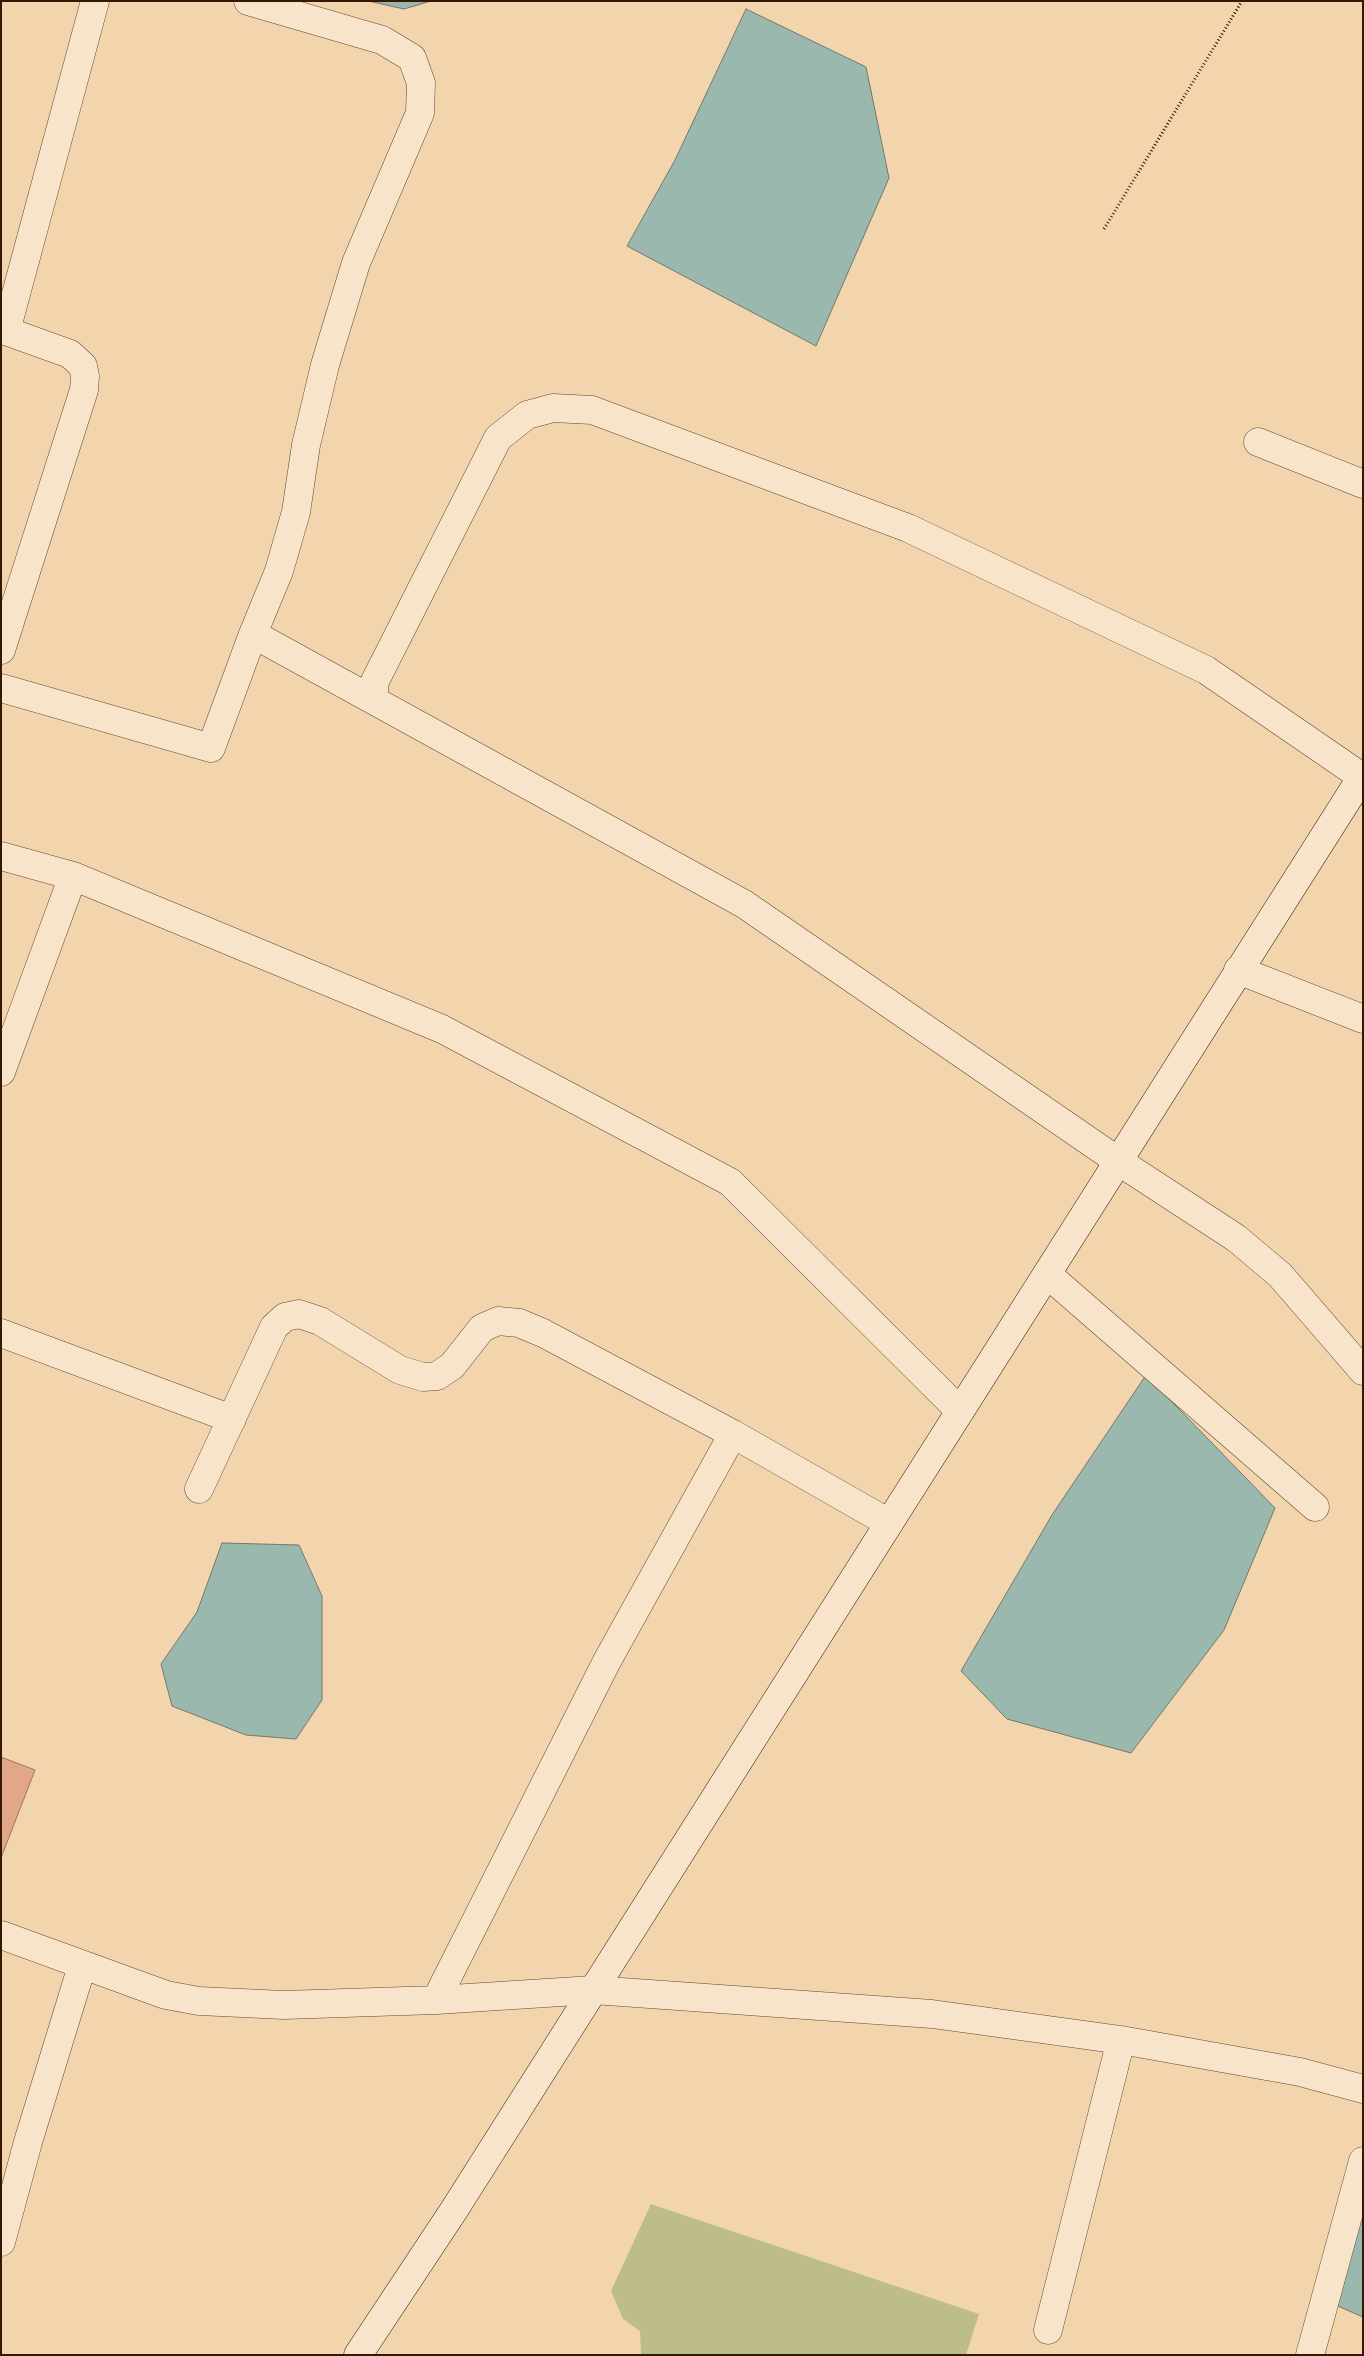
<!DOCTYPE html>
<html>
<head>
<meta charset="utf-8">
<style>
	body { margin:0 }
	#map { position:relative; width:1364px; height:2356px; overflow:hidden; background:#f3d5ad; font-family:"Old Standard TT",serif }
	canvas { display:block }
	.frame { position:absolute; inset:0; border:2px solid #331802; pointer-events:none }
</style>
</head>
<body>
<div id="map">
<canvas width="1364" height="2356"></canvas>
<div class="frame"></div>
</div>
<script>
const ctx = document.querySelector('canvas').getContext('2d');
ctx.lineJoin = 'round';
function fill(path, color) {
  ctx.fillStyle = color;
  ctx.fill(path, 'evenodd');
}
function poly(rows) {
  const path = new Path2D();
  for (const r of rows) {
    path.moveTo(r[0], r[1]);
    for (let i = 2; i < r.length; i += 2) path.lineTo(r[i], r[i + 1]);
  }
  return path;
}
function stroke(path, color, width, dash) {
  ctx.strokeStyle = color;
  ctx.lineWidth = width;
  ctx.lineCap = dash ? 'butt' : 'round';
  ctx.setLineDash(dash || []);
  ctx.stroke(path);
}
fill(poly([
	[651,2204,979,2314,966,2355,641,2355,640,2331,623,2319,611,2291]
]), '#bcbd89');
const water = poly([
	[368,1,431,1,404,9,368,1],
	[746,9,866,67,889,178,816,346,627,246,675,160,746,9],
	[1146,1375,1275,1508,1224,1630,1131,1753,1007,1719,961,1671,1052,1515,1146,1375],
	[222,1543,299,1545,322,1596,322,1700,296,1739,246,1735,172,1706,161,1664,197,1612,222,1543],
	[1363,2174,1363,2317,1333,2304,1363,2174]
]);
fill(water, '#9bb8ae');
stroke(water, '#717869', 1);
const building = poly([
	[1,1757,35,1770,1,1858,1,1757]
]);
fill(building, '#e2a689');
stroke(building, '#9e7460', 1);
const street = poly([
	[248,1,382,40,412,58,421,83,420,113,356,263,325,365,306,445,296,512,279,571,253,634,744,904,1118,1161,1236,1238,1280,1275,1363,1371],
	[1258,442,1363,484],
	[1,650,84,390,85,376,83,366,70,354,6,331,95,1],
	[1,688,211,748,253,634],
	[373,699,375,681,498,438,527,415,553,408,592,410,908,528,1206,670,1362,777],
	[1,856,73,876,442,1029,730,1182,960,1411],
	[1238,970,1363,1019],
	[1,1072,73,876],
	[1047,1274,1315,1507],
	[1,1333,232,1419],
	[199,1489,274,1327,285,1317,299,1314,320,1321,400,1370,423,1377,437,1376,452,1366,482,1328,498,1321,519,1323,543,1333,733,1434],
	[1,1935,166,1995,199,2001,284,2005,436,2000,593,1990,932,2014,1121,2040,1300,2072,1363,2089],
	[436,2000,607,1661,733,1434,889,1523],
	[1,2242,28,2142,82,1966],
	[1048,2330,1121,2040],
	[1310,2355,1363,2161]
]);
const secondary = poly([
	[358,2355,454,2210,1363,775]
]);
stroke(street, '#63472d', 29);
stroke(secondary, '#331802', 29);
stroke(poly([
	[1104,229,1242,1]
]), '#331802', 3, [1, 2.5]);
stroke(street, '#f7e4ca', 28);
stroke(secondary, '#f7e4ca', 28);
</script>
</body>
</html>
